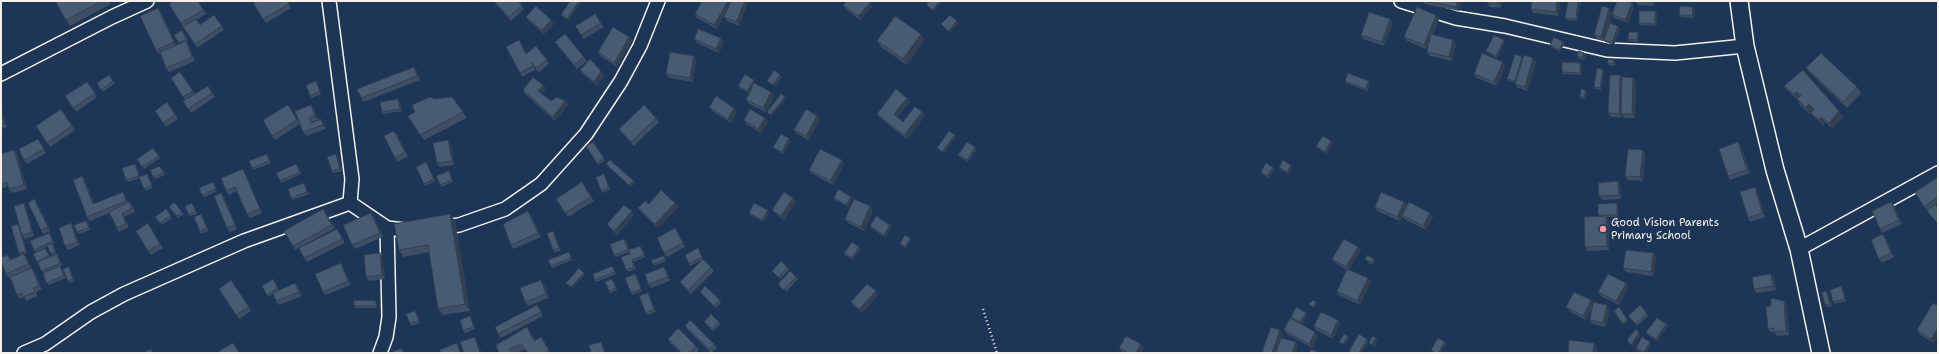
<!DOCTYPE html>
<html>
<head>
<meta charset="utf-8">
<style>
	body { margin:0 }
	#map { position:relative; width:1939px; height:354px; overflow:hidden; background:#1d3557; font-family:"Shantell Sans",sans-serif }
	canvas { display:block }
	.frame { position:absolute; inset:0; border:2px solid #f4f1e8; pointer-events:none }
</style>
</head>
<body>
<div id="map">
<canvas width="1939" height="354"></canvas>
<div class="frame"></div>
</div>
<script>
const ctx = document.querySelector('canvas').getContext('2d');
ctx.lineJoin = 'round';
function poly(rows) {
  const path = new Path2D();
  for (const r of rows) {
    path.moveTo(r[0], r[1]);
    for (let i = 2; i < r.length; i += 2) path.lineTo(r[i], r[i + 1]);
  }
  return path;
}
function stroke(path, color, width, dash) {
  ctx.strokeStyle = color;
  ctx.lineWidth = width;
  ctx.lineCap = dash ? 'butt' : 'round';
  ctx.setLineDash(dash || []);
  ctx.stroke(path);
}
function fill(path, color) {
  ctx.fillStyle = color;
  ctx.fill(path, 'evenodd');
}
function drawText(font, color, halo, rows, align = 'center') {
  ctx.font = font + ' "Shantell Sans",sans-serif';
  ctx.lineWidth = 3;
  ctx.setLineDash([]);
  ctx.textBaseline = 'middle';
  ctx.strokeStyle = halo;
  ctx.fillStyle = color;
  for (const [text, x, y, turn = 0] of rows) {
    ctx.save();
    ctx.translate(x, y);
    ctx.rotate((+turn || 0) * Math.PI / 180);
    ctx.textAlign = isNaN(turn) ? turn : align;
    if (halo) ctx.strokeText(text, 0, 0);
    ctx.fillText(text, 0, 0);
    ctx.restore();
  }
}
const minor = poly([
	[329,1,352,179,350,203],
	[1401,1,1456,18,1505,26,1607,50,1675,53,1745,46],
	[1,74,112,17,147,1],
	[438,228,459,225,505,209,541,184,586,134,621,81,640,46,658,1],
	[1799,249,1938,173],
	[24,353,45,344,91,312,124,294,244,241,350,203,387,228,413,231],
	[380,353,386,337,389,317,387,228]
]);
const tertiary = poly([
	[1739,1,1745,46,1775,170,1799,249,1821,353]
]);
stroke(minor, '#f4f1e8', 16);
stroke(tertiary, '#f4f1e8', 20);
stroke(poly([
	[983,309,997,353]
]), '#f4f1e8', 2.5, [1, 3]);
stroke(minor, '#1d3557', 13);
stroke(tertiary, '#1d3557', 17);
fill(poly([
	[57,1,109,1,111,4,70,26,66,20],
	[198,1,206,14,196,20,200,24,214,15,224,30,197,48,181,23],
	[287,1,291,8,266,23,263,19],
	[462,1,468,1,464,3],
	[493,1,518,1,524,9,511,21],
	[729,1,739,26,727,21,724,17,727,11,717,29,697,18,695,14],
	[1423,1,1461,1,1459,11,1425,4],
	[1502,1,1501,8,1490,7,1487,3],
	[1532,1,1558,1,1560,3,1558,16,1533,13,1531,9],
	[1568,1,1580,1,1580,2,1577,21,1567,20,1565,18],
	[1635,1,1654,1,1654,6,1638,5],
	[870,3,872,7,860,20,846,9,843,5],
	[1634,7,1628,23,1614,18,1612,14],
	[1693,7,1695,9,1694,18,1681,17,1679,15],
	[1655,11,1657,13,1657,26,1640,25,1639,23],
	[161,12,176,45,179,44,174,35,183,32,188,41,187,42,189,45,195,61,169,72,166,68,160,53,158,54,156,50],
	[1612,12,1606,36,1620,28,1614,45,1605,42,1604,40,1604,41,1597,39,1594,35],
	[526,17,551,20,554,24,544,34,529,21],
	[598,18,604,27,584,39,581,35],
	[1390,19,1393,23,1384,46,1363,39,1361,35],
	[1439,19,1433,35,1453,40,1456,44,1452,61,1430,56,1427,52,1429,43,1426,49,1407,41,1404,37],
	[1638,32,1639,34,1639,42,1629,41,1628,39],
	[629,37,632,41,617,67,600,56,598,52],
	[721,38,724,42,719,53,697,43,694,39],
	[925,39,907,65,881,47,877,41],
	[519,40,527,54,547,60,549,64,539,72,533,66,535,70,522,77,520,73],
	[555,42,584,57,587,61,577,69],
	[1505,42,1497,58,1488,53,1486,51],
	[1563,42,1564,44,1560,52,1551,47,1550,45],
	[1584,53,1586,55,1584,60,1578,58,1577,56],
	[694,56,696,60,693,82,669,78,666,74],
	[1523,58,1533,58,1536,62,1528,91,1518,88,1515,84,1516,83,1509,81,1507,79],
	[1616,62,1615,66,1609,65,1607,63],
	[1582,65,1581,75,1563,74,1562,72],
	[1505,66,1497,86,1477,78,1474,74],
	[414,67,417,71,420,80,363,102,361,98],
	[1806,68,1857,87,1861,93,1847,108,1810,73],
	[1603,69,1604,71,1601,90,1595,89,1594,87],
	[580,70,604,75,597,86,583,74],
	[180,72,195,94,208,86,215,97,191,113,188,109,185,100,171,78],
	[109,75,115,83,103,92,97,83],
	[1620,75,1622,77,1633,78,1636,82,1635,118,1624,118,1622,114,1621,118,1611,117,1608,113],
	[1345,81,1370,83,1367,91,1346,83],
	[87,82,97,97,76,112,65,96],
	[755,82,754,84,771,92,774,96,766,112,749,104,746,100,752,87,749,93,739,88,738,86],
	[317,83,321,94,312,98,310,96],
	[543,85,546,88,542,94,551,101,565,101,568,105,555,121,525,94,523,90],
	[1784,86,1843,117,1832,128,1825,122,1823,125,1815,118,1811,113,1813,110,1810,114,1800,105,1797,99,1788,91],
	[1587,92,1585,99,1581,98,1580,96],
	[452,97,467,118,424,140,408,116,415,112,435,99],
	[907,98,910,102,897,117,903,122,922,112,925,116,907,139,880,118,877,114],
	[400,101,402,111,383,114,382,112],
	[167,102,178,119,166,127,155,111],
	[288,105,300,124,275,140,272,136],
	[311,105,314,109,318,120,312,122,324,123,326,129,306,136,303,132],
	[709,107,737,112,731,123,712,111],
	[1,109,7,127,1,129],
	[61,109,75,130,50,147,36,126],
	[817,116,820,119,809,140,797,134,794,130],
	[656,118,659,122,634,146,622,133,619,129],
	[744,120,768,121,761,133,746,124],
	[397,134,408,156,398,162,395,158],
	[789,138,791,141,783,154,775,149,773,147],
	[593,142,605,160,598,165,586,146],
	[41,143,46,153,27,164,24,160],
	[1333,143,1326,154,1318,148,1316,146],
	[451,144,454,165,439,167,437,163],
	[1741,146,1750,173,1730,180,1728,176],
	[975,147,977,149,968,162,960,157,958,155],
	[153,148,160,158,144,169,137,159],
	[14,150,17,154,27,189,12,193,9,189,8,186,1,189,1,154],
	[1643,150,1645,154,1643,181,1628,180,1625,176],
	[267,154,271,163,253,170,252,168],
	[336,154,337,156,342,171,333,173,332,171],
	[426,162,435,181,425,186,424,184],
	[296,164,301,174,281,183,280,181],
	[606,164,635,183,631,187,607,166],
	[844,164,833,185,811,173,809,170],
	[136,166,140,177,147,174,153,187,146,191,140,178,128,182,126,180],
	[1273,167,1274,169,1269,178,1262,174,1261,172],
	[1279,167,1292,167,1289,174,1280,169],
	[162,168,165,175,155,179,153,177],
	[243,169,245,173,262,213,250,218,247,214,237,191,229,195,226,191],
	[449,171,450,173,453,182,441,187,440,185],
	[604,174,605,176,610,190,602,193,601,191],
	[1938,177,1938,203,1927,210,1915,192],
	[85,180,94,203,125,196,128,202,132,205,135,212,124,217,129,227,119,232,117,228,109,213,90,221,87,217],
	[1618,181,1620,185,1621,199,1602,200,1599,196],
	[213,182,217,191,204,197,202,195],
	[582,182,594,201,568,217,556,199],
	[305,185,309,194,292,200,291,198],
	[1755,187,1757,191,1765,217,1750,222,1748,218],
	[221,193,224,197,237,229,230,232,227,228],
	[851,197,852,199,848,207,835,200,834,198],
	[793,198,796,202,784,220,775,213,772,210],
	[174,202,184,214,178,218,170,209],
	[1404,202,1407,206,1430,213,1433,217,1426,230,1404,219,1402,216,1400,221,1377,211,1375,207],
	[1891,202,1894,206,1902,224,1882,233,1880,229],
	[24,203,26,207,34,236,25,239,22,235],
	[37,203,50,231,43,234,41,230],
	[675,203,678,207,658,228,641,212,638,208],
	[193,205,197,214,190,216,188,214],
	[1618,206,1618,217,1606,217,1609,220,1609,250,1588,251,1585,247,1599,216,1598,215],
	[166,209,172,218,162,225,155,217],
	[323,209,335,228,295,250,293,246],
	[873,210,864,231,848,223,845,219],
	[769,212,764,222,750,215,749,213],
	[371,213,374,217,383,237,355,249,352,245],
	[201,214,209,231,201,234,200,232],
	[531,215,541,237,513,249,511,245],
	[634,215,617,235,610,228,607,224],
	[455,221,470,311,443,315,438,309,429,252,403,257,399,250],
	[71,223,73,227,80,245,68,250,65,246],
	[88,223,90,230,79,234,77,232],
	[890,225,892,227,885,237,871,228,870,226],
	[19,226,27,253,24,254,27,258,31,268,35,272,42,289,36,292,37,296,26,301,24,297,20,299,17,295,27,270,8,278,6,274,8,255,11,260,20,255,19,253],
	[150,227,163,248,151,255,148,251],
	[675,228,678,232,685,247,667,257,664,253],
	[49,233,54,243,53,244,56,253,52,255,48,246,45,248,50,257,58,256,62,265,60,266,66,278,48,285,43,273,37,262,44,248,35,252,34,250],
	[340,233,345,243,307,262,304,258],
	[554,233,561,250,555,252,553,250],
	[1886,238,1894,257,1882,263,1879,259],
	[624,239,626,241,629,250,640,246,642,248,645,257,633,262,636,269,628,272,626,270,630,254,629,252,615,257,614,255],
	[1358,247,1360,251,1349,269,1371,282,1360,305,1339,295,1337,291,1347,270,1335,263,1332,259],
	[698,248,703,259,711,267,714,271,691,294,683,286,680,282,702,260,690,266,689,264],
	[861,249,853,260,845,255,844,253],
	[1653,253,1656,257,1653,276,1626,272,1623,268],
	[570,254,572,260,552,268,551,266],
	[664,256,666,261,654,266,653,264],
	[382,257,385,279,369,281,366,277],
	[1365,259,1374,259,1375,261,1373,265,1366,261],
	[612,266,616,274,596,282,595,280],
	[343,267,351,285,325,295,323,292],
	[788,268,789,270,780,279,772,271],
	[70,269,74,281,69,283,68,281],
	[667,271,670,281,651,288,648,284],
	[637,276,642,291,632,295,631,293],
	[796,277,798,279,786,292,778,284],
	[1774,277,1776,290,1757,293,1754,289],
	[231,280,251,311,239,319,219,289],
	[275,281,279,290,295,283,298,287,302,296,279,305,276,301,273,294,268,297,262,286],
	[614,281,617,290,610,293,609,291],
	[1626,283,1628,287,1619,305,1601,296,1598,292],
	[544,284,549,298,528,306,525,302],
	[1841,286,1843,288,1846,301,1835,304,1833,302],
	[1826,291,1828,293,1832,306,1827,307,1825,305],
	[700,292,720,300,721,302,716,308],
	[648,293,649,295,656,312,647,315,646,313],
	[878,295,862,313,854,306,851,302],
	[1591,300,1593,303,1607,305,1610,309,1606,327,1592,324,1590,320,1592,308,1586,320,1569,311,1566,307],
	[1784,301,1787,305,1789,335,1777,336,1774,332,1771,332,1768,329,1771,306],
	[377,303,377,308,355,308,354,306],
	[1933,303,1934,343,1919,334,1917,330],
	[537,305,543,316,501,338,498,334],
	[1619,307,1628,321,1623,325,1614,311],
	[417,313,420,323,411,326,410,324],
	[1306,313,1307,315,1302,324,1292,319,1291,317],
	[1647,314,1648,316,1637,326,1628,316],
	[471,319,475,329,465,333,463,330],
	[1338,320,1340,324,1333,339,1316,330,1314,326],
	[704,322,719,322,721,324,713,331],
	[1666,324,1668,326,1657,341,1647,334,1646,332],
	[685,326,714,344,717,348,711,353,688,330],
	[527,327,535,340,541,337,551,353,528,353,525,349,517,353,499,353],
	[1284,330,1315,332,1318,336,1312,348,1287,334],
	[668,339,696,346,699,350,696,353,681,353,670,343],
	[1650,342,1651,344,1646,353,1643,353,1637,350,1636,348],
	[1141,344,1144,348,1141,353,1124,353,1122,352,1119,348]
]), '#3e4e64');
fill(poly([
	[579,1,582,1,568,21,567,19],
	[728,1,729,1,731,4,717,29,714,25],
	[745,1,749,1,739,26,736,22],
	[940,1,943,1,933,12,932,10],
	[1457,1,1461,1,1459,11,1456,7],
	[1498,1,1502,1,1501,8,1498,4],
	[1557,1,1558,1,1560,3,1558,16,1556,12],
	[1578,1,1580,2,1577,21,1576,19],
	[1651,1,1654,1,1654,6,1651,2],
	[870,3,872,7,860,20,858,16],
	[1632,3,1634,7,1628,23,1625,20],
	[1693,7,1695,9,1694,18,1692,16],
	[158,8,161,12,176,46,174,42],
	[1609,8,1612,12,1604,41,1601,37],
	[1655,11,1657,13,1657,26,1655,24],
	[1436,15,1439,19,1426,49,1424,45],
	[1390,19,1393,23,1384,46,1382,42],
	[551,20,554,24,544,34,542,30],
	[957,21,959,23,950,33,948,31],
	[1618,26,1620,28,1614,45,1612,43],
	[1638,32,1639,34,1639,42,1637,40],
	[921,34,925,39,907,65,903,59],
	[629,37,632,41,617,67,614,63],
	[721,38,724,42,719,53,716,49],
	[1453,40,1456,44,1452,61,1449,57],
	[1504,40,1505,42,1497,58,1496,56],
	[186,41,189,45,195,61,192,57],
	[1563,42,1564,44,1560,52,1559,50],
	[1584,53,1586,55,1584,60,1582,58],
	[694,56,696,60,693,82,690,78],
	[1522,57,1524,59,1516,83,1515,81],
	[1533,58,1536,62,1528,91,1525,87],
	[1614,60,1616,62,1615,66,1614,64],
	[1503,62,1505,66,1497,86,1494,82],
	[1580,63,1582,65,1581,75,1580,73],
	[414,67,417,71,420,80,417,76],
	[1603,69,1604,71,1601,90,1600,88],
	[601,71,604,75,597,86,594,82],
	[780,75,782,77,775,87,773,85],
	[1620,75,1623,79,1621,118,1619,114],
	[1633,78,1636,82,1635,118,1632,114],
	[754,80,755,82,749,93,747,91],
	[1369,81,1370,83,1367,91,1365,89],
	[543,85,546,88,541,95,538,91],
	[1586,90,1587,92,1585,99,1584,97],
	[771,92,774,96,766,112,763,108],
	[1796,92,1800,97,1798,100,1794,94],
	[785,97,786,99,771,117,770,115],
	[907,98,910,102,896,118,894,114],
	[398,99,400,101,402,111,400,109],
	[565,101,568,105,555,121,553,117],
	[1809,104,1813,110,1810,114,1806,108],
	[311,105,314,109,318,120,315,116],
	[734,108,737,112,731,123,728,119],
	[1,109,2,110,7,127,4,123,1,113],
	[1839,111,1843,117,1832,128,1829,123],
	[922,112,925,116,907,139,904,135],
	[817,116,820,119,809,140,806,136],
	[1821,117,1825,122,1823,125,1819,120],
	[765,118,768,121,761,133,758,129],
	[321,119,324,123,326,129,323,125],
	[394,131,397,134,408,156,405,152],
	[955,135,956,137,944,154,942,152],
	[789,138,791,141,783,154,782,152],
	[448,140,451,144,454,165,452,161],
	[1331,141,1333,143,1326,154,1325,152],
	[1738,142,1741,146,1750,173,1747,170],
	[975,147,977,149,968,162,967,160],
	[14,150,17,154,27,189,24,185],
	[1643,150,1645,154,1643,181,1640,177],
	[336,154,337,156,342,171,340,169],
	[842,160,844,164,833,185,830,181],
	[1291,165,1292,167,1289,174,1287,172],
	[1273,167,1274,169,1269,178,1267,176],
	[243,169,245,173,262,213,260,209],
	[82,176,85,180,96,207,93,204],
	[634,181,635,183,631,187,629,185],
	[1618,181,1620,185,1621,199,1619,195],
	[1755,187,1757,191,1765,217,1762,213],
	[123,192,125,196,129,205,126,201],
	[221,193,224,197,237,229,235,225],
	[851,197,852,199,848,207,846,205],
	[793,198,796,202,784,220,781,216],
	[34,199,37,203,50,231],
	[1404,202,1407,206,1400,221,1397,217],
	[1891,202,1894,206,1902,224,1899,220],
	[24,203,26,207,34,236,32,232],
	[675,203,678,207,658,228,655,224],
	[1617,203,1618,206,1618,217,1617,215],
	[870,206,873,210,864,231,861,227],
	[768,210,769,212,764,222,762,220],
	[528,211,531,215,541,237,538,233],
	[632,211,634,215,617,235,614,231],
	[371,213,374,217,383,237,380,233],
	[1430,213,1433,217,1426,230,1423,226],
	[122,214,124,217,129,227,126,223],
	[450,214,455,221,470,311,465,304],
	[1606,216,1609,220,1609,250,1607,246],
	[71,223,73,227,80,245,77,242],
	[18,224,19,226,27,253,26,251],
	[890,225,892,227,885,237,884,235],
	[675,228,678,232,685,247,683,243],
	[337,229,340,233,345,243,342,239],
	[553,231,554,233,561,250,559,248],
	[1883,234,1886,238,1894,257,1891,253],
	[910,238,911,240,906,249,905,247],
	[859,247,861,249,853,260,852,258],
	[1358,247,1360,251,1348,271,1346,267],
	[380,253,382,257,385,279,382,275],
	[1653,253,1656,257,1653,276,1651,272],
	[24,254,27,258,31,268,28,264],
	[1374,259,1375,261,1373,265,1372,263],
	[341,263,343,267,351,285,348,281],
	[664,267,667,271,670,281,668,277],
	[32,268,35,272,42,289,39,286],
	[584,273,585,275,572,289,571,287],
	[635,274,637,276,642,291,641,289],
	[1771,274,1774,277,1776,290,1773,286],
	[1368,278,1371,282,1360,305,1357,301],
	[541,280,544,284,549,298,546,294],
	[295,283,298,287,302,296,299,292],
	[1626,283,1628,287,1619,305,1616,301],
	[1841,286,1843,288,1846,301,1845,299],
	[876,291,878,295,862,313,859,309],
	[1826,291,1828,293,1832,306,1830,304],
	[648,293,649,295,656,312,654,309],
	[1591,300,1594,304,1586,320,1583,316],
	[376,301,377,303,377,308,376,306],
	[1784,301,1787,305,1789,335,1786,331],
	[1316,302,1318,304,1314,309,1313,307],
	[1607,305,1610,309,1606,327,1603,323],
	[1306,313,1307,315,1302,324,1300,322],
	[1338,320,1340,324,1333,339,1331,335],
	[1666,324,1668,326,1657,341,1656,339],
	[1938,328,1938,337,1934,343,1931,339],
	[1280,330,1283,334,1276,353,1272,353],
	[1315,332,1318,336,1312,348,1309,344],
	[1639,333,1641,335,1632,347,1631,345],
	[1348,336,1349,338,1344,346,1343,344],
	[475,337,477,341,482,353,480,353],
	[541,337,545,342,551,353,549,351],
	[1376,338,1378,340,1374,347,1372,345],
	[1367,339,1369,341,1362,353,1359,353],
	[1296,342,1298,346,1296,353,1292,353],
	[1445,342,1447,344,1441,353,1438,353],
	[1650,342,1651,344,1646,353,1645,353,1644,352],
	[457,343,459,347,461,353,460,353],
	[1594,343,1597,347,1596,353,1593,353],
	[1141,344,1144,348,1141,353,1136,353]
]), '#324051');
const building = poly([
	[58,1,102,1,66,20,56,2,58,1],
	[174,1,198,1,203,10,181,23,169,4,174,1],
	[257,1,287,1,289,4,263,19,253,3,257,1],
	[494,1,518,1,522,5,509,17,494,1],
	[570,1,579,1,567,19,561,15,570,1],
	[702,1,728,1,714,25,695,14,702,1],
	[731,1,745,1,736,22,724,17,731,1],
	[847,1,867,1,870,3,858,16,843,5,847,1],
	[930,1,940,1,932,10,926,4,930,1],
	[1425,1,1457,1,1456,7,1425,1],
	[1487,1,1498,1,1498,4,1487,3,1487,1],
	[1532,1,1557,1,1556,12,1531,9,1532,1],
	[1568,1,1578,1,1576,19,1565,18,1568,1],
	[1617,1,1626,1,1632,3,1625,20,1612,14,1617,1],
	[1635,1,1651,1,1651,2,1635,1],
	[536,6,551,20,542,30,526,17,536,6],
	[1602,6,1609,8,1601,37,1594,35,1602,6],
	[1680,6,1693,7,1692,16,1679,15,1680,6],
	[1417,7,1436,15,1424,45,1404,37,1417,7],
	[158,8,174,42,156,50,140,16,158,8],
	[1639,11,1655,11,1655,24,1639,23,1639,11],
	[1369,12,1390,19,1382,42,1361,35,1369,12],
	[595,14,601,23,581,35,575,26,595,14],
	[214,15,222,26,195,44,183,27,196,19,200,25,214,15],
	[950,15,957,21,948,31,941,24,950,15],
	[895,16,921,34,903,59,877,41,895,16],
	[1610,23,1618,26,1612,43,1604,40,1610,23],
	[613,27,629,37,614,63,598,52,613,27],
	[698,29,721,38,716,49,694,39,698,29],
	[182,30,186,39,179,43,174,35,182,30],
	[1629,32,1638,32,1637,40,1628,39,1629,32],
	[565,34,584,57,574,65,555,42,565,34],
	[1431,34,1453,40,1449,57,1427,52,1431,34],
	[1494,35,1504,40,1496,56,1486,51,1494,35],
	[1554,37,1563,42,1559,50,1550,45,1554,37],
	[519,40,526,54,536,46,547,60,536,68,531,62,533,66,520,73,506,47,519,40],
	[186,41,192,57,166,68,160,52,186,41],
	[1579,51,1584,53,1582,58,1577,56,1579,51],
	[670,52,694,56,690,78,666,74,670,52],
	[1482,53,1503,62,1494,82,1474,74,1482,53],
	[1821,53,1857,87,1843,102,1806,68,1821,53],
	[1515,54,1522,57,1515,81,1507,79,1515,54],
	[1524,55,1533,58,1525,87,1515,84,1524,55],
	[590,59,601,71,594,82,580,70,590,59],
	[1608,59,1614,60,1614,64,1607,63,1608,59],
	[1562,62,1580,63,1580,73,1562,72,1562,62],
	[414,67,417,76,361,98,357,89,414,67],
	[1597,68,1603,69,1600,88,1594,87,1597,68],
	[774,70,780,75,773,85,767,81,774,70],
	[1803,70,1839,111,1829,123,1821,117,1819,120,1811,113,1814,109,1809,104,1806,108,1797,99,1801,95,1796,92,1794,94,1784,86,1803,70],
	[180,72,193,91,183,97,171,78,180,72],
	[1348,73,1369,81,1365,89,1345,81,1348,73],
	[745,74,754,80,747,91,738,86,745,74],
	[109,75,113,81,101,90,97,83,109,75],
	[1610,75,1620,75,1619,114,1608,113,1610,75],
	[533,77,543,85,538,91,551,101,557,97,565,101,553,117,523,90,533,77],
	[1622,77,1633,78,1632,114,1621,114,1622,77],
	[316,81,320,92,310,96,306,85,316,81],
	[87,82,95,93,73,108,65,96,87,82],
	[754,83,771,92,763,108,746,100,754,83],
	[208,86,212,93,188,109,183,101,208,86],
	[896,89,907,98,894,114,903,122,915,106,922,112,904,135,877,114,896,89],
	[1581,89,1586,90,1584,97,1580,96,1581,89],
	[781,94,785,97,770,115,767,112,781,94],
	[716,96,734,108,728,119,709,107,716,96],
	[430,97,435,99,452,97,463,112,420,135,408,116,415,112,412,105,430,97],
	[398,99,400,109,382,112,380,102,398,99],
	[167,102,175,115,163,123,155,111,167,102],
	[288,105,297,120,272,136,263,120,288,105],
	[311,105,315,116,309,118,311,123,321,119,323,125,303,132,295,111,311,105],
	[644,105,656,118,631,142,619,129,644,105],
	[61,109,72,126,47,143,36,126,61,109],
	[750,109,765,118,758,129,744,120,750,109],
	[806,109,817,116,806,136,794,130,806,109],
	[1,113,4,123,1,124,1,113],
	[394,131,405,152,395,158,384,136,394,131],
	[949,131,955,135,942,152,937,148,949,131],
	[781,134,789,138,782,152,773,147,781,134],
	[1323,136,1331,141,1325,152,1316,146,1323,136],
	[38,139,44,149,24,160,19,149,38,139],
	[448,140,452,161,437,163,433,143,448,140],
	[593,142,604,158,597,163,586,146,593,142],
	[967,142,975,147,967,160,958,155,967,142],
	[1738,142,1747,170,1728,176,1719,149,1738,142],
	[153,148,159,156,142,167,137,159,153,148],
	[820,149,842,160,830,181,809,170,820,149],
	[1628,149,1643,150,1640,177,1625,176,1628,149],
	[14,150,24,185,9,189,7,182,1,184,1,154,14,150],
	[267,154,269,161,252,168,249,161,267,154],
	[336,154,340,169,332,171,327,157,336,154],
	[610,160,634,181,629,185,606,164,610,160],
	[1283,160,1291,165,1287,172,1279,167,1283,160],
	[426,162,434,179,424,184,416,167,426,162],
	[1266,163,1273,167,1267,176,1261,172,1266,163],
	[135,164,139,176,126,180,122,168,135,164],
	[296,164,300,172,280,181,276,173,296,164],
	[160,166,163,173,153,177,150,170,160,166],
	[243,169,260,209,247,214,235,187,226,191,221,178,243,169],
	[449,171,452,180,440,185,436,176,449,171],
	[147,174,152,185,144,189,139,177,147,174],
	[604,174,609,188,601,191,596,177,604,174],
	[82,176,93,204,123,192,126,201,87,217,73,180,82,176],
	[1938,177,1938,197,1924,207,1915,192,1938,177],
	[1618,181,1619,195,1599,196,1598,183,1618,181],
	[213,182,216,189,202,195,199,188,213,182],
	[582,182,591,197,565,213,556,199,582,182],
	[304,183,307,192,291,198,288,189,304,183],
	[1755,187,1762,213,1748,218,1740,192,1755,187],
	[838,189,851,197,846,205,834,198,838,189],
	[661,190,675,203,655,224,638,208,645,201,649,204,661,190],
	[784,192,793,198,781,216,772,210,784,192],
	[1381,192,1404,202,1397,217,1375,207,1381,192],
	[221,193,235,225,227,228,214,196,221,193],
	[34,199,48,227,41,230,28,203,34,199],
	[854,199,870,206,861,227,845,219,854,199],
	[129,202,132,208,122,214,126,223,117,228,109,212,129,202],
	[174,202,182,212,177,216,169,207,174,202],
	[1409,202,1430,213,1423,226,1402,215,1409,202],
	[1891,202,1899,220,1880,229,1872,211,1891,202],
	[24,203,32,232,22,235,14,206,24,203],
	[192,203,196,212,188,214,185,206,192,203],
	[754,203,768,210,762,220,749,213,754,203],
	[1617,203,1617,215,1598,215,1598,204,1617,203],
	[1935,204,1938,208,1938,224,1927,211,1935,204],
	[624,205,632,211,614,231,607,224,624,205],
	[166,209,171,216,160,223,155,217,166,209],
	[323,209,332,225,293,246,284,231,323,209],
	[528,211,538,233,511,245,503,224,528,211],
	[371,213,380,233,352,245,343,225,371,213],
	[201,214,207,228,200,232,194,217,201,214],
	[450,214,465,304,438,309,428,245,399,250,394,224,450,214],
	[876,216,890,225,884,235,870,226,876,216],
	[1606,216,1607,246,1585,247,1584,217,1606,216],
	[86,221,89,228,77,232,74,225,86,221],
	[71,223,77,242,65,246,59,228,71,223],
	[148,223,160,244,148,251,136,231,148,223],
	[18,224,26,251,19,253,11,226,18,224],
	[675,228,683,243,664,253,657,238,675,228],
	[337,229,342,239,304,258,299,248,337,229],
	[553,231,559,248,553,250,547,233,553,231],
	[49,233,53,241,34,250,30,241,49,233],
	[1883,234,1891,253,1879,259,1871,240,1883,234],
	[905,235,910,238,905,247,900,244,905,235],
	[624,239,628,250,640,246,644,255,632,260,634,267,626,270,621,257,630,254,628,250,614,255,610,244,624,239],
	[1344,239,1358,247,1346,267,1332,259,1344,239],
	[852,242,859,247,852,258,844,253,852,242],
	[52,244,55,251,50,253,47,245,52,244],
	[45,248,49,255,37,262,33,254,45,248],
	[698,248,702,257,689,264,685,255,698,248],
	[1626,250,1653,253,1651,272,1623,268,1626,250],
	[569,252,571,258,551,266,548,260,569,252],
	[380,253,382,275,366,277,364,255,380,253],
	[24,254,28,264,6,274,1,262,1,257,8,255,10,260,24,254],
	[57,254,60,263,41,271,38,262,57,254],
	[1367,255,1374,259,1372,263,1365,259,1367,255],
	[664,256,665,259,653,264,651,260,664,256],
	[703,259,711,267,689,290,680,282,703,259],
	[781,261,788,268,778,277,772,271,781,261],
	[341,263,348,281,323,292,315,274,341,263],
	[60,266,64,276,46,283,43,273,60,266],
	[612,266,615,272,595,280,593,274,612,266],
	[69,267,73,279,68,281,63,269,69,267],
	[664,267,668,277,648,284,645,274,664,267],
	[32,268,39,286,33,288,35,292,23,297,22,293,17,295,10,277,32,268],
	[579,268,584,273,571,287,566,283,579,268],
	[1347,269,1368,278,1357,301,1337,291,1347,269],
	[790,271,796,277,784,290,778,284,790,271],
	[635,274,641,289,631,293,625,278,635,274],
	[1608,274,1626,283,1616,301,1598,292,1608,274],
	[1771,274,1773,286,1754,289,1752,277,1771,274],
	[273,279,278,288,267,295,262,286,273,279],
	[612,279,616,288,609,291,605,282,612,279],
	[231,280,249,307,236,315,219,289,231,280],
	[541,280,546,294,525,302,520,288,541,280],
	[295,283,299,292,276,301,273,293,295,283],
	[867,284,876,291,859,309,851,302,867,284],
	[705,286,720,300,714,306,700,292,705,286],
	[1841,286,1845,299,1833,302,1830,290,1841,286],
	[1826,291,1830,304,1825,305,1822,292,1826,291],
	[1574,292,1591,300,1583,316,1566,307,1574,292],
	[648,293,654,309,646,313,639,296,648,293],
	[1771,298,1784,301,1786,331,1774,332,1774,328,1768,329,1766,307,1771,306,1771,298],
	[354,300,376,301,376,306,354,306,354,300],
	[1313,300,1316,302,1313,307,1309,304,1313,300],
	[1593,302,1607,305,1603,323,1590,320,1593,302],
	[1933,303,1938,306,1938,328,1931,339,1917,330,1933,303],
	[537,305,541,312,498,334,495,327,537,305],
	[1640,305,1647,314,1636,324,1628,316,1640,305],
	[1296,307,1306,313,1300,322,1291,317,1296,307],
	[1619,307,1627,319,1622,323,1614,311,1619,307],
	[415,311,419,321,410,324,406,314,415,311],
	[1321,312,1338,320,1331,335,1314,326,1321,312],
	[711,314,719,322,712,329,704,322,711,314],
	[470,316,474,327,463,330,460,320,470,316],
	[1290,318,1315,332,1309,344,1284,330,1290,318],
	[1657,318,1666,324,1656,339,1646,332,1657,318],
	[690,320,714,344,709,349,685,326,690,320],
	[527,327,534,341,541,337,549,351,544,353,528,353,521,344,509,349,511,353,499,353,496,345,527,327],
	[1271,327,1280,330,1272,353,1266,353,1262,351,1271,327],
	[678,328,696,346,690,353,682,353,668,339,678,328],
	[1636,329,1639,333,1631,345,1627,340,1636,329],
	[1344,334,1348,336,1343,344,1339,342,1344,334],
	[1359,334,1367,339,1359,353,1352,353,1349,351,1359,334],
	[1126,336,1141,344,1136,353,1129,353,1119,348,1126,336],
	[1372,336,1376,338,1372,345,1369,343,1372,336],
	[475,337,480,353,464,353,460,342,475,337],
	[1642,337,1650,342,1644,352,1636,348,1642,337],
	[1281,338,1296,342,1292,353,1276,353,1281,338],
	[1438,338,1445,342,1438,353,1435,353,1431,350,1438,338],
	[1569,340,1594,343,1593,353,1568,353,1569,340],
	[601,342,605,353,591,353,589,345,601,342],
	[233,343,239,353,220,353,219,351,233,343],
	[457,343,460,353,441,353,439,350,457,343],
	[402,348,403,353,389,353,402,348],
	[151,349,153,353,143,353,151,349],
	[1311,349,1319,353,1309,353,1311,349]
]);
fill(building, '#485b74');
stroke(building, '#324051', 1);
for (const [x, y, r, color] of [
	[1603,229,4,"#ff9aa2"]
]) {
  const dot = new Path2D();
  dot.arc(x, y, r, 0, 2 * Math.PI);
  ctx.fillStyle = color;
  ctx.fill(dot);
  stroke(dot, '#1d3557', 1.5);
}
drawText('11px', '#f4f1e8', '#1d3557', [
	["Good Vision Parents",1611,223],
	["Primary School",1611,236]
], 'left');
</script>
</body>
</html>
